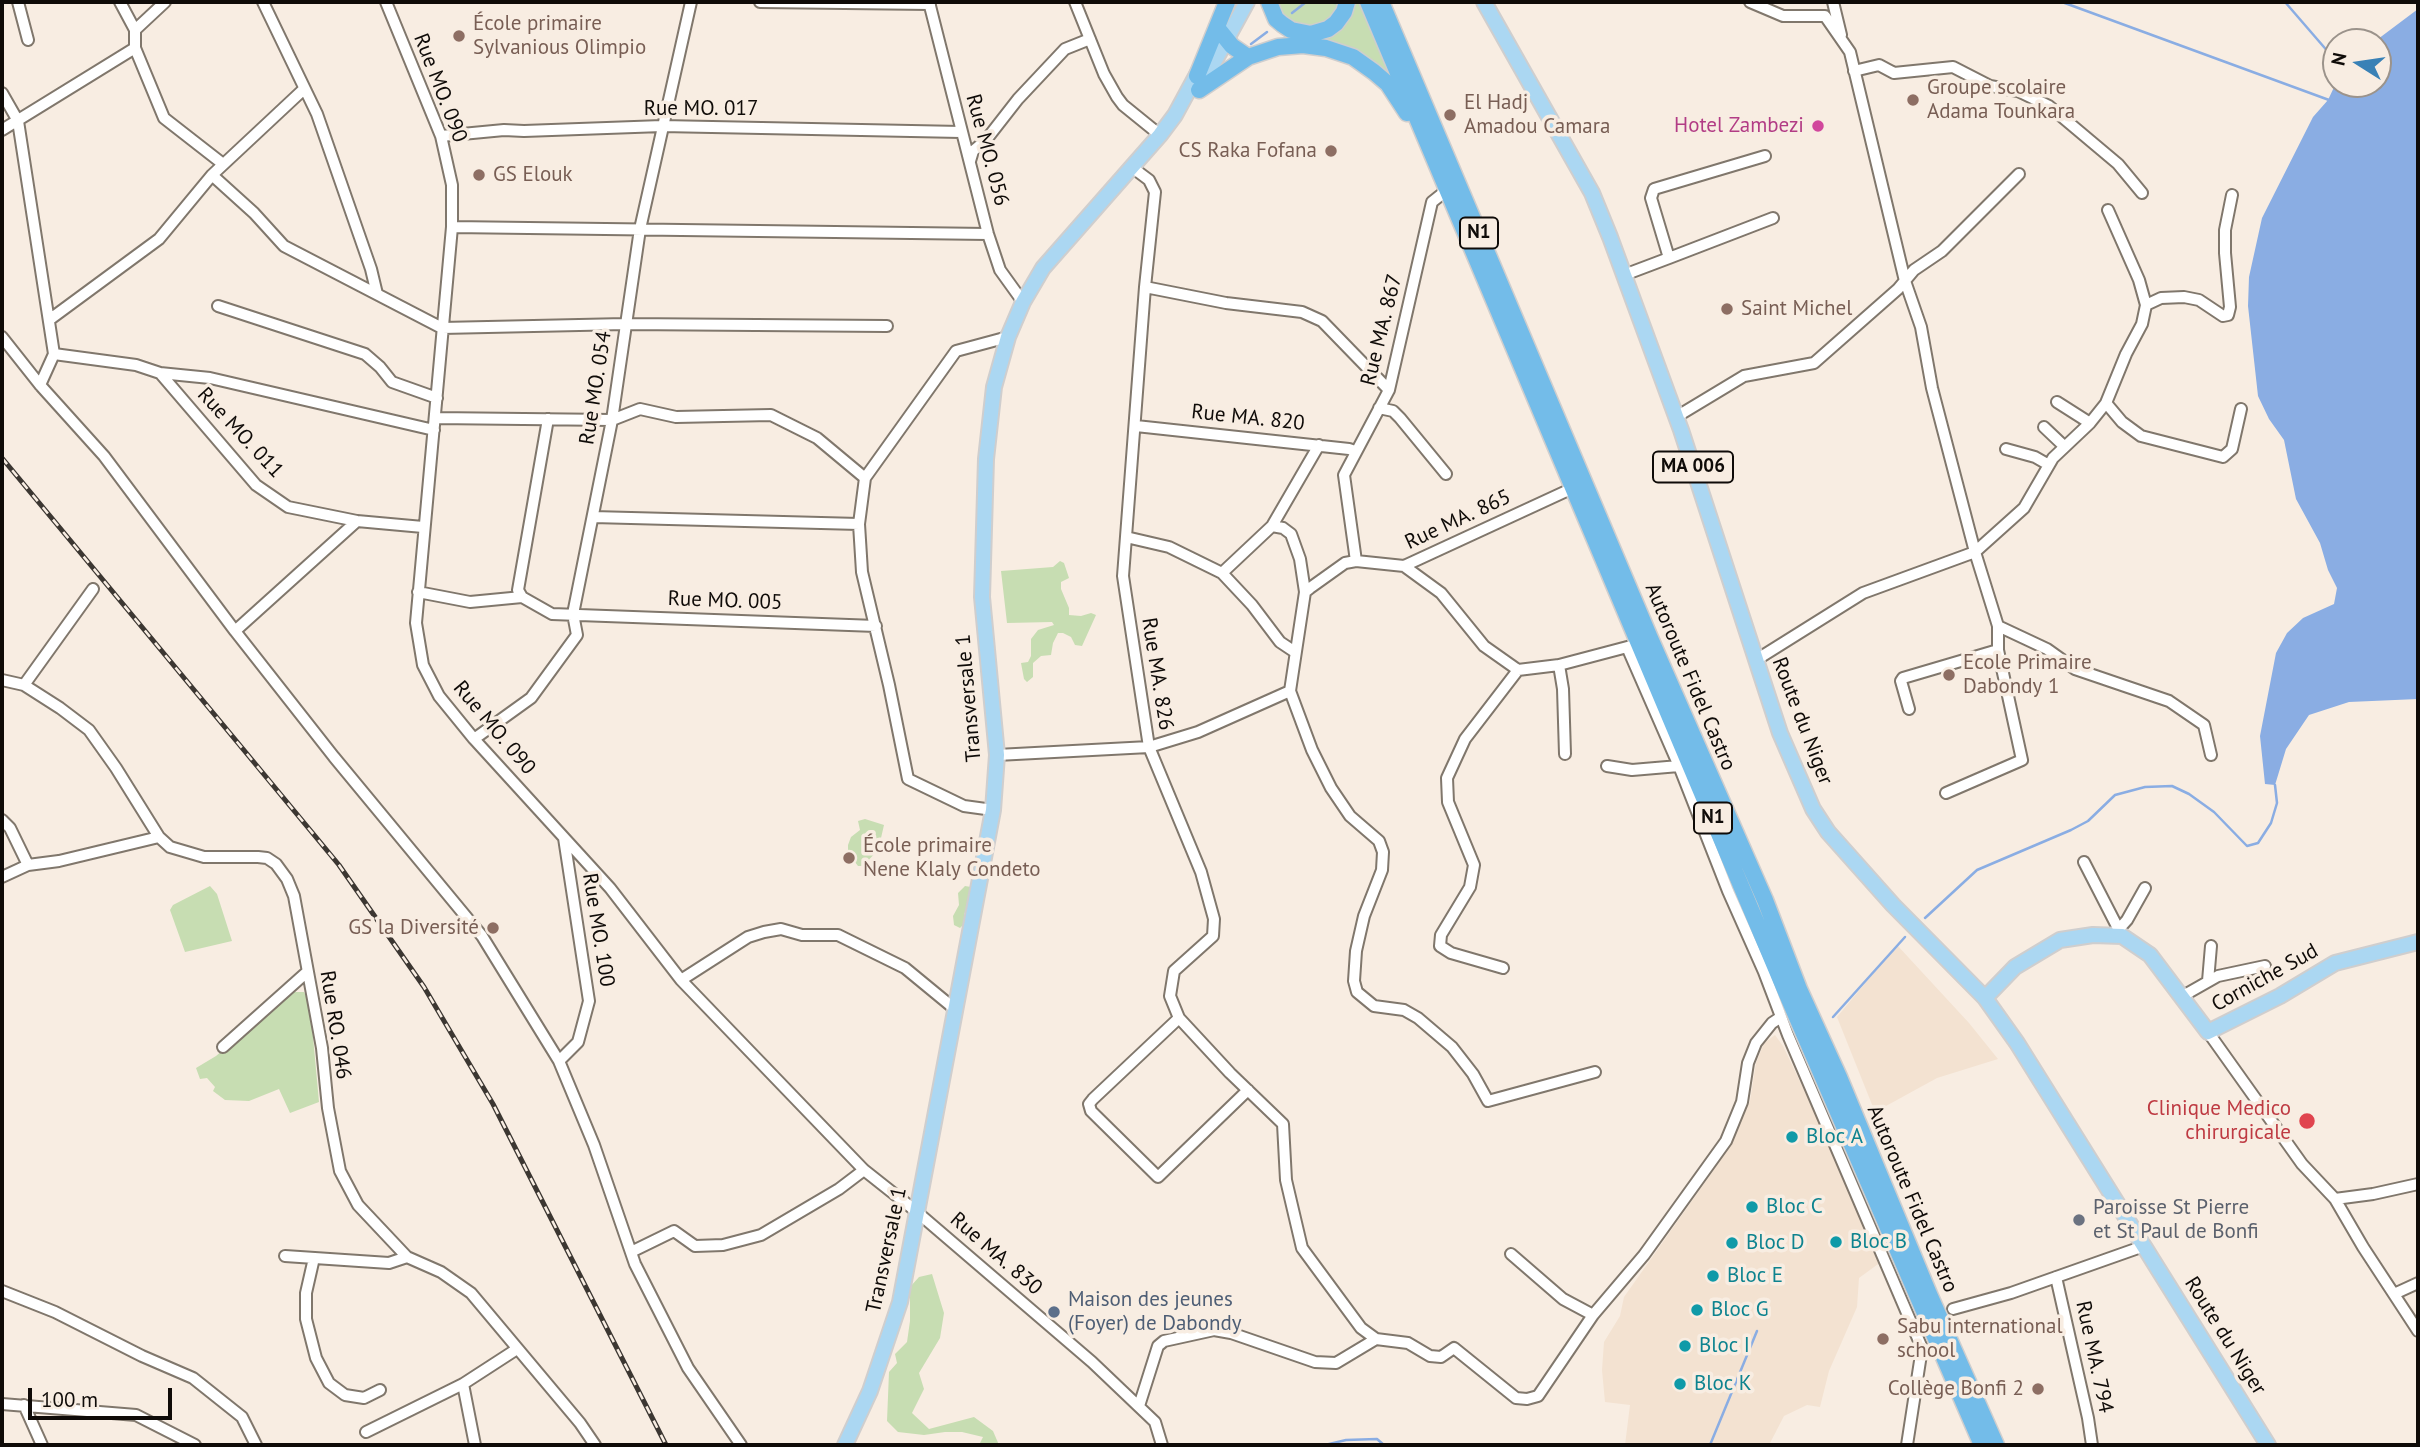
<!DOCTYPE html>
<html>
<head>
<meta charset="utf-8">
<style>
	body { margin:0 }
	#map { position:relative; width:2420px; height:1447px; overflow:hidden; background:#f8ede2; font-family:"PT Sans",sans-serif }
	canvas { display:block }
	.frame { position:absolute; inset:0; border:4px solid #0f0b08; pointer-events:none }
	.north { position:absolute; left:2322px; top:28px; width:70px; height:70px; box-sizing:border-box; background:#f8ede2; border:2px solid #9b938b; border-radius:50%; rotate:282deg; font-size:19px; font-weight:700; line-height:28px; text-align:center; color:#0f0b08 }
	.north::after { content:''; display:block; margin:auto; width:24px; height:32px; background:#3981b6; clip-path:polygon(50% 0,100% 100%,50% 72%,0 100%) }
	.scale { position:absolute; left:28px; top:1388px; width:144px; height:32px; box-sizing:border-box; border:4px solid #0f0b08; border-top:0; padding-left:9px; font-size:21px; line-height:24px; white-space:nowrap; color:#0f0b08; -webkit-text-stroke:5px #f8ede2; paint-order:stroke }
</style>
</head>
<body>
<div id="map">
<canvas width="2420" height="1447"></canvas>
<div class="frame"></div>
<div class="north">N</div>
<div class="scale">100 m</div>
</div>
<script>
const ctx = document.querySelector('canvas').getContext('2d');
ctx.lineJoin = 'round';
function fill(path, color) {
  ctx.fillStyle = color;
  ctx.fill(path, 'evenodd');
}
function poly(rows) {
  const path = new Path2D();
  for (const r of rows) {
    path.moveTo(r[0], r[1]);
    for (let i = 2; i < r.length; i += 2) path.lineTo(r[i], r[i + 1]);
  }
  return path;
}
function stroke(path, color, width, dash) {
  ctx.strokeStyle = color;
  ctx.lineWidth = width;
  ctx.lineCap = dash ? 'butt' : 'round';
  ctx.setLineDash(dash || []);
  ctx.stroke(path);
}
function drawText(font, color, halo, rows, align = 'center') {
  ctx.font = font + ' "PT Sans",sans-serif';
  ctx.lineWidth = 7;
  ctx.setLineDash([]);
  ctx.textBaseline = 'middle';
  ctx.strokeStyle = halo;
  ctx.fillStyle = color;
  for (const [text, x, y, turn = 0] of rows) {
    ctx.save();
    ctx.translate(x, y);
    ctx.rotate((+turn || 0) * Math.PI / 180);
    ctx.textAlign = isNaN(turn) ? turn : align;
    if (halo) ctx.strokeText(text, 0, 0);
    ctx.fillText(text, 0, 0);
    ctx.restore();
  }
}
fill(poly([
	[1897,945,1969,1023,1998,1059,1937,1078,1875,1112,1837,1017],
	[1775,1035,1783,1046,1885,1259,1859,1278,1857,1307,1829,1371,1820,1407,1807,1405,1784,1416,1769,1445,1625,1445,1630,1405,1605,1402,1602,1370,1604,1342,1620,1316,1624,1297,1713,1171,1737,1131,1750,1101,1756,1063,1764,1043]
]), '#f3e2d1');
fill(poly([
	[1275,2,1342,2,1332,23,1299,29,1281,15],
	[1351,2,1361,2,1391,77,1315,40],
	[1060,561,1064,563,1069,578,1061,582,1061,589,1069,608,1069,615,1081,616,1091,613,1096,615,1082,646,1075,645,1071,637,1063,633,1058,633,1053,643,1051,655,1041,656,1033,663,1033,677,1027,682,1024,679,1021,663,1028,662,1031,656,1031,639,1038,630,1054,625,1052,622,1007,623,1001,571,1053,567],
	[865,819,884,825,881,838,878,839,880,844,879,849,863,866,858,866,848,853,848,845,851,837,860,830,858,821],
	[210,886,217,894,232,941,185,952,170,910,173,905],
	[965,886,971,887,972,894,964,915,964,924,960,928,954,925,953,916,959,905,958,893],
	[292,992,304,992,310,1004,319,1102,290,1113,279,1089,249,1101,225,1100,213,1091,215,1087,207,1078,200,1079,196,1068,216,1056],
	[932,1274,944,1313,940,1338,919,1373,924,1389,912,1413,929,1429,974,1417,993,1431,999,1445,979,1445,983,1437,962,1432,945,1432,924,1435,898,1432,887,1421,889,1372,897,1363,895,1354,907,1342,910,1321,910,1287,919,1277]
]), '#c7ddb2');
fill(poly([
	[2418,9,2418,699,2349,702,2309,715,2286,749,2275,785,2265,784,2260,736,2276,653,2287,633,2303,618,2334,604,2337,588,2328,570,2320,543,2296,499,2284,440,2269,419,2258,396,2248,306,2249,277,2262,218,2313,117,2328,100,2336,83,2378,84,2378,42,2374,42]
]), '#8aade3');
stroke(poly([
	[1324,2,1336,3],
	[2062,2,2329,100],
	[2285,2,2336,61],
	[1292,13,1306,2],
	[1251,44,1267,32],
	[1925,918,1977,870,2071,830,2088,821,2115,795,2145,787,2172,786,2189,794,2214,812,2247,846,2258,843,2271,823,2277,803,2275,785],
	[1833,1017,1905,937],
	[1325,1445,1346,1440,1377,1439,1384,1445],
	[1710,1445,1757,1331]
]), '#8aade3', 2.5);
const minor = poly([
	[18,2,28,40],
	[120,2,135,30],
	[263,2,317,114,371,269,377,294],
	[386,2,441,136,452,185,452,227,416,623,423,665,439,696,474,739,610,888,681,980,864,1170,917,1212,1092,1362,1155,1422,1162,1445],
	[760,2,930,4],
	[929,2,988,234,1000,270,1023,302],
	[1075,2,1104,74,1117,97,1123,105,1160,135],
	[1750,2,1783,16,1825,16,1850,52,1905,281,1921,327,1932,388,1975,552,1998,626,1998,650,2022,760,1946,793],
	[1833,2,1841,35],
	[135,48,164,118,223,164],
	[1854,71,1879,65,1894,73,1953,67,1990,86,2018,91,2049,106,2118,164,2142,193],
	[2,93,18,121,54,354],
	[2,130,135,48,135,30,165,2],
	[441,136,504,130,524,131,662,126,961,132],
	[1765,156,1654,189,1651,198,1669,258,1773,218],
	[970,161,973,151,986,140,1018,99,1065,49,1090,39],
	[1133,168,1149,180,1155,192,1145,287,1123,576,1149,747,1201,872,1214,919,1213,936,1174,971,1170,996,1179,1018,1230,1073,1283,1124,1286,1180,1302,1248,1361,1328,1376,1339,1408,1343,1430,1356,1441,1357,1454,1348,1516,1398,1527,1399,1538,1396,1593,1315,1644,1255,1726,1141,1742,1102,1748,1063,1756,1043,1772,1023,1781,1017],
	[212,175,254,213,284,246,442,328,625,324,887,326],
	[2108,210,2139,280,2146,305],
	[452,227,988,234],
	[1624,275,1669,258],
	[1145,287,1226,303,1302,312,1322,321,1389,390],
	[218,306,365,354,380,367,392,382,437,398],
	[49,320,159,239,212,175,304,89],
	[2,337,40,385,104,456,235,631,334,757,482,936,559,1061,594,1145,635,1264,688,1368,741,1445],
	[160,373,256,485,288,507,357,521,423,527],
	[40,385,54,354,136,365,160,373,210,378,434,430],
	[2057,402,2090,423],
	[2106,403,2122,422,2141,436,2223,457,2232,449,2241,409],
	[1379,408,1393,411,1400,418,1446,474],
	[1676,417,1744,376,1814,363,1898,289,1914,270,1942,251,2019,174],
	[435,418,612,420,640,409,676,417,771,415,817,438,865,478],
	[1136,426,1349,449,1355,451],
	[2044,427,2064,446],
	[2006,449,2035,457,2049,465],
	[1573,488,1404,566,1356,561,1345,563,1310,588,1305,592,1290,691,1312,750,1331,788,1350,816,1379,841,1383,852,1382,870,1364,916,1356,951,1354,981,1357,992,1374,1006,1404,1010,1418,1018,1452,1047,1473,1074,1488,1101,1595,1072],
	[593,517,859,524],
	[1272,526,1283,528,1291,534,1300,559,1305,592],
	[1126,537,1169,547,1222,573,1252,605,1280,642,1295,652],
	[1356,561,1344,475,1389,390,1432,202,1447,190],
	[1404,566,1441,593,1484,646,1518,670],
	[1222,573,1272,526,1319,445],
	[418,592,470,602,522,597,552,614,876,626],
	[522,597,518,590,548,419],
	[1998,626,2047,649,2075,669,2169,701,2204,725,2211,755],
	[235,631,357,521],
	[1627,647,1679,766,1728,891,1764,972,1788,1035,1922,1348,1907,1445],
	[1756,660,1863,593,1975,552,2024,508,2053,458,2090,423,2106,403,2126,354,2142,324,2146,305,2161,298,2184,297,2199,300,2223,316,2228,315,2230,307,2225,253,2225,230,2232,195],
	[1559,665,1563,689,1565,754],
	[2,680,24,685,60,708,89,730,116,768,159,837,170,847,204,857,258,857,267,858,276,864,287,879,294,896,322,1048,328,1108,340,1171,358,1205,407,1257,441,1272,471,1293,580,1423,595,1445],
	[24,685,93,589],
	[1909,709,1901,681,1903,678,1998,650],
	[474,739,531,698,577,635,573,614,612,420,640,229,691,2],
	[997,755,1149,747,1198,732,1290,691],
	[1607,766,1632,770,1679,766],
	[993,810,964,806,908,779,889,685,862,572,859,524,865,478,956,351,1008,337],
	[2,820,10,828,28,865],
	[2084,862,2122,936],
	[2,877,28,865,59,861,159,837],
	[2118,930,2127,920,2145,888],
	[1503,968,1451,953,1440,946,1441,935,1470,887,1474,865,1448,802,1447,778,1465,739,1518,670,1559,665,1631,646],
	[681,980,748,937,764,932,781,929,802,935,838,935,905,968,956,1010],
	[2208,981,2211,946],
	[2181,997,2218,976,2265,966],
	[1179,1018,1093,1099,1089,1104,1091,1111,1158,1177,1248,1090],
	[2208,1032,2302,1164,2335,1199,2363,1247,2418,1331],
	[223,1047,307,972],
	[559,1061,578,1042,589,1001,564,838],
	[2335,1199,2373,1194,2418,1184],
	[631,1252,674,1231,695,1246,723,1245,761,1235,839,1189,864,1170],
	[1511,1254,1563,1299,1593,1315],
	[285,1256,389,1263,407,1257],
	[314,1258,306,1293,306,1319,316,1358,329,1383,345,1395,364,1398,380,1390],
	[2056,1277,2088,1418,2092,1445],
	[2,1291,55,1312,142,1356,193,1378,242,1417,256,1445],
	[2394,1294,2418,1283],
	[1953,1309,2011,1293,2144,1246],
	[463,1384,475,1445],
	[2,1404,136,1415,195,1445],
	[24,1405,42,1445],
	[1139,1406,1158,1346,1164,1341,1214,1330,1231,1333,1315,1362,1336,1363,1376,1339],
	[366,1432,463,1384,517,1349]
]);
const major = poly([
	[1484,2,1592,193,1610,237,1681,430,1780,733,1813,809,1828,832,1893,905,1985,998,2017,1043,2268,1445],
	[1200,88,1247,2],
	[1985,998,2015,967,2060,940,2093,935,2122,936,2150,955,2208,1032,2280,996,2335,963,2418,942],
	[845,1445,870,1391,900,1302,993,810,997,755,982,597,986,459,994,387,1008,337,1023,302,1043,268,1160,135,1175,115,1201,67]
]);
const highway = poly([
	[1269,2,1276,19,1282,24,1291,30,1311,34,1328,29,1336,23,1344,12,1347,2],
	[1368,2,1785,990,1982,1445],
	[1381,2,1650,638,1765,900,1799,989,1839,1077,1929,1294,1996,1445],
	[1219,30,1232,46,1248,57],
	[1197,76,1227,2],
	[1199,90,1248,57,1278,47,1303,45,1326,48,1353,57,1374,72,1388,84,1407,113]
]);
stroke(minor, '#80776c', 14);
stroke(major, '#cfcece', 18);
stroke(highway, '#cfcece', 19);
stroke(minor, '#fff', 10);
stroke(major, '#abd7f2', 14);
stroke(highway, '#73bce9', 16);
const rail = poly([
	[2,458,339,865,424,987,493,1104,666,1445]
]);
stroke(rail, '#3c3732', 5);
stroke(rail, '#f8ede2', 2.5, [8]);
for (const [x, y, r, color] of [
	[459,36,7,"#8d6e63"],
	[1913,100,7,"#8d6e63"],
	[1450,115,7,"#8d6e63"],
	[1818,126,7,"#d1479c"],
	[1331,151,7,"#8d6e63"],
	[479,175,7,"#8d6e63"],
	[1727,309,7,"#8d6e63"],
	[1949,675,7,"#8d6e63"],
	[849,858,7,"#8d6e63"],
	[493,928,7,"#8d6e63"],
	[2307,1121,9,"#e0444e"],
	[1792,1137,7,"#0f9aa8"],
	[1752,1207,7,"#0f9aa8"],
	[2079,1220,7,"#6b7280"],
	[1836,1242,7,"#0f9aa8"],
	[1732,1243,7,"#0f9aa8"],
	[1713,1276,7,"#0f9aa8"],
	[1697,1310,7,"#0f9aa8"],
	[1054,1312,7,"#5c6f8a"],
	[1883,1339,7,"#8d6e63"],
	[1685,1346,7,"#0f9aa8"],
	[1680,1384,7,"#0f9aa8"],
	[2038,1389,7,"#8d6e63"]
]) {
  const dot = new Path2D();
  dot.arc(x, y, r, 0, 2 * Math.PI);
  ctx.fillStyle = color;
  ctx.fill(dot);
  stroke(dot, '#f8ede2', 2.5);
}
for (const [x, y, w] of [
	[1479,233,38],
	[1693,467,80],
	[1713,818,38]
]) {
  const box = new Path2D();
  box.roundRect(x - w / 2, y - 15.5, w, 31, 5);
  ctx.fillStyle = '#f8ede2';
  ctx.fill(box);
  stroke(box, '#0f0b08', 2);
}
drawText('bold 19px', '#0f0b08', null, [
	["N1",1479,233],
	["MA 006",1693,467],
	["N1",1713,818]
]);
drawText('21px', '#785e54', '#f8ede2', [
	["École primaire",473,24],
	["Sylvanious Olimpio",473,48],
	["Groupe scolaire",1927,88],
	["Adama Tounkara",1927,112],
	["El Hadj",1464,103],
	["Amadou Camara",1464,127],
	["CS Raka Fofana",1317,151,"right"],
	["GS Elouk",493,175],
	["Saint Michel",1741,309],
	["Ecole Primaire",1963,663],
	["Dabondy 1",1963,687],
	["École primaire",863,846],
	["Nene Klaly Condeto",863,870],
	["GS la Diversité",479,928,"right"],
	["Sabu international",1897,1327],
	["school",1897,1351],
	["Collège Bonfi 2",2024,1389,"right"]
], 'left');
drawText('21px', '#0f0b08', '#f8ede2', [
	["Rue MO. 090",440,88,69],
	["Rue MO. 017",701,109],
	["Rue MO. 056",987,150,75],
	["Rue MA. 867",1382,330,-76],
	["Rue MO. 054",596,388,-81],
	["Rue MA. 820",1248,418,6],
	["Rue MO. 011",240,433,47],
	["Rue MA. 865",1458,520,-25],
	["Rue MO. 005",725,601,2],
	["Rue MA. 826",1157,674,81],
	["Autoroute Fidel Castro",1690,677,67],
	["Transversale 1",969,698,-95],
	["Route du Niger",1802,721,69],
	["Rue MO. 090",494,728,50],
	["Rue MO. 100",598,930,81],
	["Corniche Sud",2265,978,-29],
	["Rue RO. 046",335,1025,81],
	["Autoroute Fidel Castro",1912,1199,67],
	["Transversale 1",887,1250,-78],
	["Rue MA. 830",996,1254,41],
	["Route du Niger",2225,1336,58],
	["Rue MA. 794",2094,1357,78]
]);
drawText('21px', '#b23c85', '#f8ede2', [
	["Hotel Zambezi",1804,126]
], 'right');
drawText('21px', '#be3a42', '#f8ede2', [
	["Clinique Medico",2291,1109],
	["chirurgicale",2291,1133]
], 'right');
drawText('21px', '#0d838f', '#f8ede2', [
	["Bloc A",1806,1137],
	["Bloc C",1766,1207],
	["Bloc B",1850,1242],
	["Bloc D",1746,1243],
	["Bloc E",1727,1276],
	["Bloc G",1711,1310],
	["Bloc I",1699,1346],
	["Bloc K",1694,1384]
], 'left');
drawText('21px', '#5b616d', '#f8ede2', [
	["Paroisse St Pierre",2093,1208],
	["et St Paul de Bonfi",2093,1232]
], 'left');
drawText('21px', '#4e5e75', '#f8ede2', [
	["Maison des jeunes",1068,1300],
	["(Foyer) de Dabondy",1068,1324]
], 'left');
</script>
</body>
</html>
